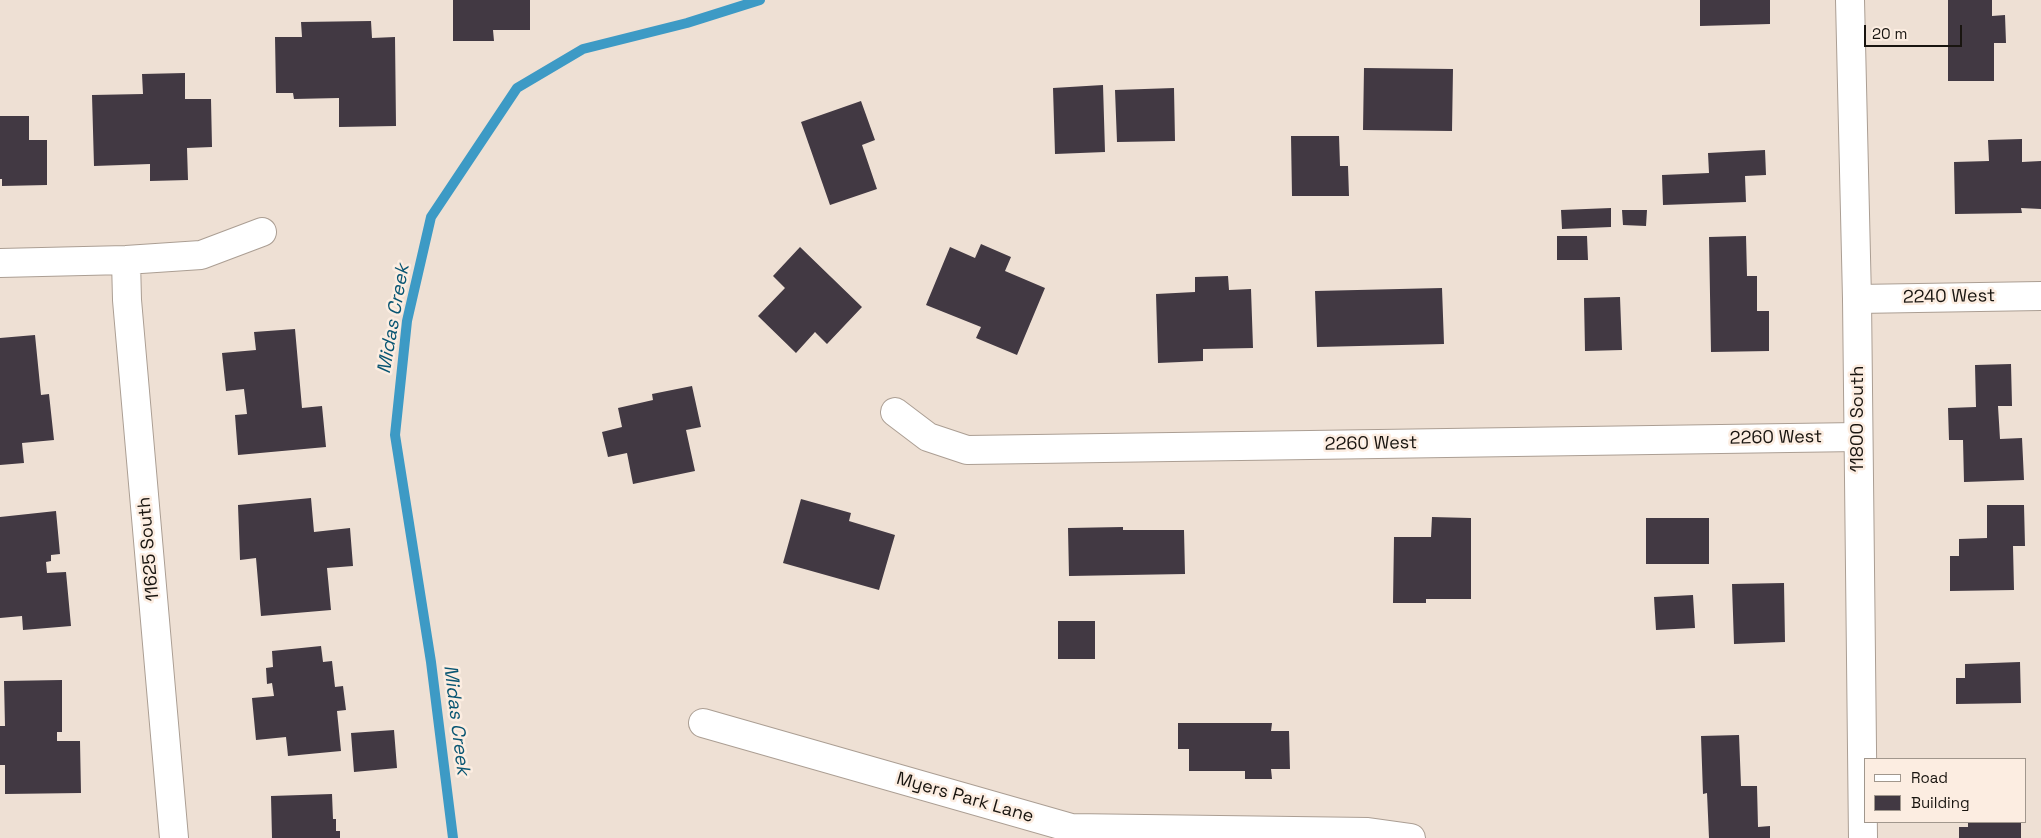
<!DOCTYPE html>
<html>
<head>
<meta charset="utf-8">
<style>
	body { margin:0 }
	#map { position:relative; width:2041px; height:838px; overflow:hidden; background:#eee0d4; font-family:"Space Grotesk",sans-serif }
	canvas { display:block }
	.legend { position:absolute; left:1864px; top:758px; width:162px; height:65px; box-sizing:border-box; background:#fcede1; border:1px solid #a1978d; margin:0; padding:6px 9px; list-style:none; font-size:15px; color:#191510 }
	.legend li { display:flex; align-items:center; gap:10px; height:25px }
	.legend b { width:25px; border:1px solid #a1978d }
	.scale { position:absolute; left:1864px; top:25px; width:98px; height:22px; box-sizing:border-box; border:2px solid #191510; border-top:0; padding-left:6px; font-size:15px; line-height:18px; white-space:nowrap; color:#191510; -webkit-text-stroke:4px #fcede1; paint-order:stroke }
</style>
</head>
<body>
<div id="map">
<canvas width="2041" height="838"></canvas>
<ul class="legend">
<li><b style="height:6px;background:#fff"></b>Road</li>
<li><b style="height:14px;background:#423943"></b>Building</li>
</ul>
<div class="scale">20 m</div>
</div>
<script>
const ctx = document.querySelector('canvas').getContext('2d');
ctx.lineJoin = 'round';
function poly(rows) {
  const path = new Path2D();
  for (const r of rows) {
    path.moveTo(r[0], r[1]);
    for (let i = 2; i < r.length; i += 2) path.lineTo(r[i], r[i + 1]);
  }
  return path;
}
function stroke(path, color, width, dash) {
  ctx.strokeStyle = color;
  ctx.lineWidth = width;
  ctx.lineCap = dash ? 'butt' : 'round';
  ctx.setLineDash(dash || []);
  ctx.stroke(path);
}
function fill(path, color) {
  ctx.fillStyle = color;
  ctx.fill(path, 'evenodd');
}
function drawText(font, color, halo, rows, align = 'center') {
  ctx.font = font + ' "Space Grotesk",sans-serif';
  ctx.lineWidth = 5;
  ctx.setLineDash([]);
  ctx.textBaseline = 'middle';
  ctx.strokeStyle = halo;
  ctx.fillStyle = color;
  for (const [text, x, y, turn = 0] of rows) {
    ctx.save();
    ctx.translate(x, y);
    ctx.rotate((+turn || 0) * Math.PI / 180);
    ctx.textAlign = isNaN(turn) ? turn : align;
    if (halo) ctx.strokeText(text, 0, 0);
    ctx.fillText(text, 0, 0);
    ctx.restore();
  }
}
stroke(poly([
	[453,838,431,662,395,435,407,321,431,217,517,88,583,49,687,23,760,0]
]), '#3d9ac5', 10);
fill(poly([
	[453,0,530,0,530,30,493,30,494,41,453,41],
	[1700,0,1770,0,1770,24,1700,26],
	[1948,0,1992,0,1992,16,2005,15,2006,43,1994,43,1994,81,1948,81],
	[371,21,372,38,395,37,396,126,339,127,339,98,294,99,293,93,276,93,275,37,302,37,301,22],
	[1364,68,1453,69,1452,131,1363,130],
	[185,73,185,99,211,99,212,147,187,148,188,180,150,181,150,164,94,166,92,95,143,94,142,74],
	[1103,85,1105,152,1055,154,1053,88],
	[1174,88,1175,141,1117,142,1115,90],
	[861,101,875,140,862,145,877,189,830,205,801,122],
	[0,116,29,116,29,140,47,140,47,185,2,186,2,179,0,179],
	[1291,136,1339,136,1340,166,1348,166,1349,196,1292,196],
	[2022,139,2022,162,2041,161,2041,209,2021,208,2022,213,1955,214,1954,162,1989,161,1988,140],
	[1765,150,1766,175,1745,176,1746,202,1663,205,1662,175,1709,173,1708,153],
	[1611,208,1611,227,1562,229,1561,210],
	[1622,210,1647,210,1646,226,1623,225],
	[1557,236,1587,236,1588,260,1557,260],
	[1746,236,1747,276,1757,276,1757,311,1769,311,1769,351,1711,352,1709,237],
	[981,244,1011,257,1005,271,1045,288,1017,355,976,338,981,327,926,305,950,247,975,258],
	[800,247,862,307,827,344,815,332,796,353,758,316,785,288,773,276],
	[1228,276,1229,290,1251,289,1253,348,1203,349,1203,361,1158,363,1156,294,1195,292,1195,277],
	[1442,288,1444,344,1317,347,1315,291],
	[1620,297,1622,350,1585,351,1584,298],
	[295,329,302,408,322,406,326,447,238,455,235,415,247,414,244,389,226,391,222,353,256,350,254,332],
	[35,335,41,395,49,394,54,440,22,443,24,463,0,465,0,338],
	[2011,364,2012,406,1998,406,2000,439,2022,438,2024,480,1964,482,1963,440,1949,440,1948,408,1976,407,1975,365],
	[692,386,701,427,686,430,695,471,633,484,627,453,608,457,602,432,622,427,618,408,653,400,652,394],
	[311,498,314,532,350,528,353,566,327,568,331,610,261,616,256,558,240,560,238,505],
	[801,499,851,513,849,521,895,535,879,590,783,563],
	[1987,505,2024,505,2025,546,2013,546,2014,590,1950,591,1950,556,1959,556,1959,539,1987,538],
	[56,511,60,554,51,555,51,561,46,562,47,573,66,572,71,626,23,630,22,616,0,618,0,517],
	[1432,517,1471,518,1471,599,1426,599,1426,603,1393,603,1394,537,1431,537],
	[1646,518,1709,518,1709,564,1646,564],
	[1123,527,1123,530,1184,530,1185,574,1069,576,1068,528],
	[1784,583,1785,642,1734,644,1732,584],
	[1693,595,1695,628,1656,630,1654,597],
	[1058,621,1095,621,1095,659,1058,659],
	[321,646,323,662,332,661,335,687,343,686,346,710,337,711,341,751,288,756,286,737,256,740,252,698,274,696,272,683,267,684,266,668,273,667,272,651],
	[2020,662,2021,703,1956,704,1956,678,1965,678,1965,664],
	[62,680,62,732,57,732,57,741,80,741,81,793,5,794,5,765,0,765,0,726,5,726,4,681],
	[1178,723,1272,723,1271,731,1289,731,1290,769,1271,769,1272,779,1245,779,1245,771,1189,771,1189,749,1178,749],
	[394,730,397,768,354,772,351,733],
	[1739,735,1741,786,1757,786,1758,827,1770,826,1770,838,1709,838,1707,793,1703,794,1701,736],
	[332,794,333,819,336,819,336,831,340,831,340,838,272,838,271,796],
	[1968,822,2021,822,2021,838,1959,838,1959,827,1968,827]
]), '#423943');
const minor = poly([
	[126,260,127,300,174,838],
	[0,263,126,260,201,255,262,232],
	[1857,299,2041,296],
	[895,412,928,437,967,450,1858,437],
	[703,723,1071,828,1368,832,1411,838]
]);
const major = poly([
	[1850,0,1857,299,1863,838]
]);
stroke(minor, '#ab9e93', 30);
stroke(major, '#ab9e93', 30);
stroke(minor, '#fff', 28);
stroke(major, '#fff', 28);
drawText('18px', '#191510', '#fcede1', [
	["2240 West",1949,297,-1],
	["11800 South",1858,419,-90],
	["2260 West",1776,438,-1],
	["2260 West",1371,444,-1],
	["11625 South",149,549,-95],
	["Myers Park Lane",965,798,16]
]);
drawText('italic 19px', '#085572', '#fcede1', [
	["Midas Creek",394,319,-80],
	["Midas Creek",456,720,83]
]);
</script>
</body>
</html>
